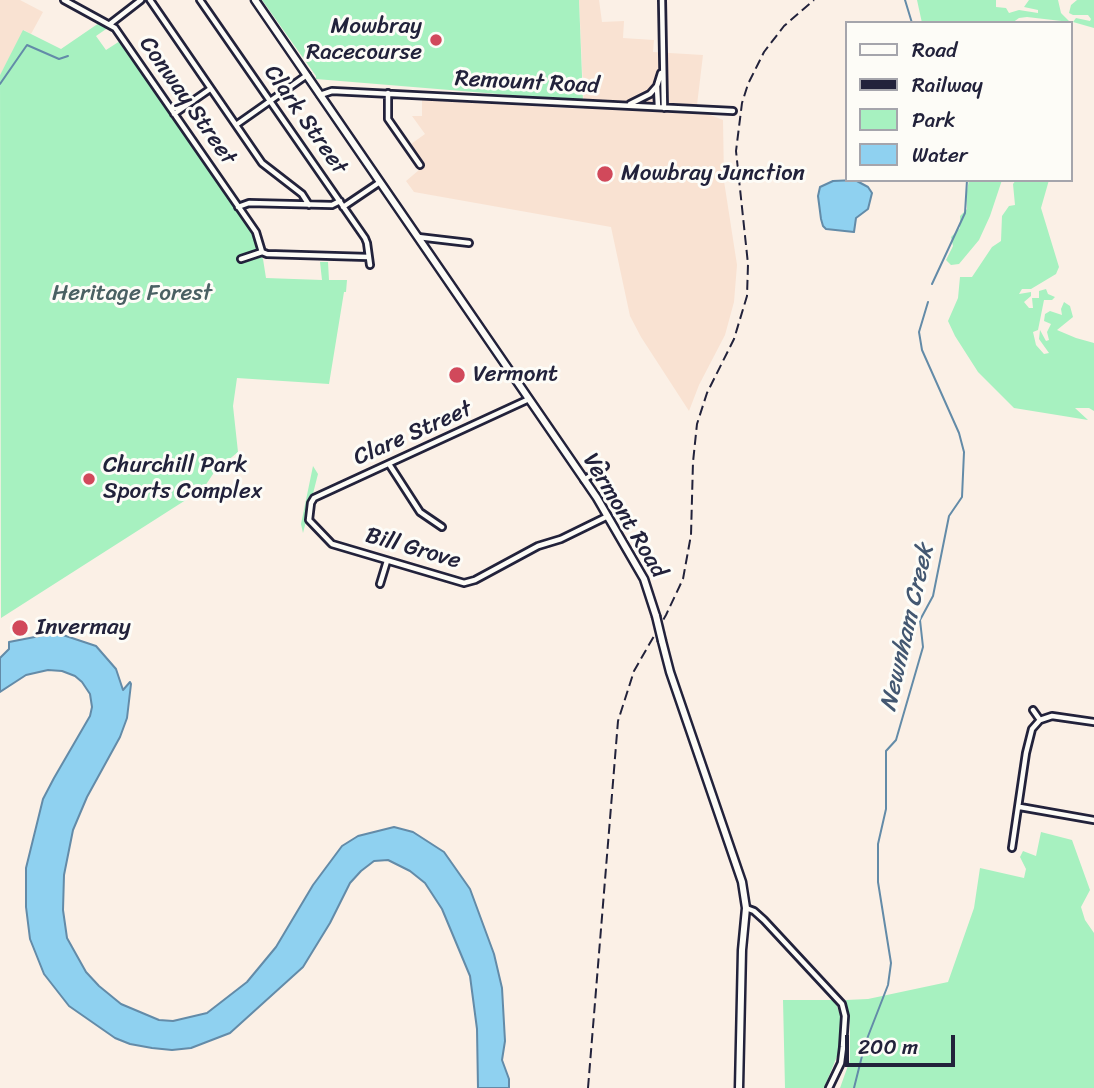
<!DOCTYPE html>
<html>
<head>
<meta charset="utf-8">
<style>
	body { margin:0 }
	#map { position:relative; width:1094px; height:1088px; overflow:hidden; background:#fbf0e6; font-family:Sriracha,sans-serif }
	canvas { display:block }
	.legend { position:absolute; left:845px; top:21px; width:228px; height:161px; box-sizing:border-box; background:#fdfcf7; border:2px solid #a5a5ac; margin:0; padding:9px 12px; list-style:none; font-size:21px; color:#22223b }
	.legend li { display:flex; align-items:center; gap:14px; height:35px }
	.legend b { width:35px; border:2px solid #a5a5ac }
	.scale { position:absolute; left:845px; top:1035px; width:110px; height:32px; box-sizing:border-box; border:4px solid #22223b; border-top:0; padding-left:9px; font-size:21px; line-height:24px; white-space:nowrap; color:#22223b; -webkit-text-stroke:5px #fdfcf7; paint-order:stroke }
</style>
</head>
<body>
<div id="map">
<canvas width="1094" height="1088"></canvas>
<ul class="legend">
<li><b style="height:9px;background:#fdfcf7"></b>Road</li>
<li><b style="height:9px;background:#22223b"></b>Railway</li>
<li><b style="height:19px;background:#a7f1c0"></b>Park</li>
<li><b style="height:19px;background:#8fd1f0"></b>Water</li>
</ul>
<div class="scale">200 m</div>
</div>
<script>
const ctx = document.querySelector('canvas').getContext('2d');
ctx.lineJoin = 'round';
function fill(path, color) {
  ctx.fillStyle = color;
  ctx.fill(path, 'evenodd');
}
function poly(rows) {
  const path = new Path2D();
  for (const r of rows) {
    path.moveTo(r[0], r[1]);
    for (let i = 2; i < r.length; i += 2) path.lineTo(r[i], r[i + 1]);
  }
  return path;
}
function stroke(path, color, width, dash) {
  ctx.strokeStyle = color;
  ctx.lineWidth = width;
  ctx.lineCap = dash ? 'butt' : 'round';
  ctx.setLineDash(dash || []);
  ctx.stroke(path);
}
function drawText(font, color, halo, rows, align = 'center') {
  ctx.font = font + ' Sriracha,sans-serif';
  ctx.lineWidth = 6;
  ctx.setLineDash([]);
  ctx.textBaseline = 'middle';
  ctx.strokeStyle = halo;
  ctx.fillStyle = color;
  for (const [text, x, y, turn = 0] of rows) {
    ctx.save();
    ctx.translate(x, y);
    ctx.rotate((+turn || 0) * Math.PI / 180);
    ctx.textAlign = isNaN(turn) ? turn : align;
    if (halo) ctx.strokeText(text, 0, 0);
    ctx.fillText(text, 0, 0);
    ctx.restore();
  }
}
fill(poly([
	[0,0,20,0,43,12,31,34,24,30,0,75],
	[579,0,599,0,602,22,624,21,623,38,654,40,653,52,703,55,697,105,669,103,670,111,708,114,723,120,724,181,737,265,734,302,725,335,699,385,689,411,641,337,630,316,611,227,414,192,406,181,419,170,423,161,411,144,425,134,412,116,422,116,422,100,584,109]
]), '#f9e2d2');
fill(poly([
	[262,0,579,0,583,101,316,79,316,76],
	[917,0,996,0,996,7,1006,8,1009,13,1019,10,1038,13,1038,10,1024,7,1029,0,1058,0,1061,13,1070,22,1027,17,1019,18,1012,23,922,23],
	[1077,0,1094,0,1094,28,1073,22,1076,18,1090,21,1091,19,1088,15,1073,15,1069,13,1071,5],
	[99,23,109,27,96,36,106,50,120,41,253,233,257,251,263,259,266,278,322,280,320,262,328,262,329,280,347,280,346,292,344,292,329,384,237,378,233,406,238,452,215,471,203,489,1,618,0,75,23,30,61,49],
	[969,180,1002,180,990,216,979,240,959,264,951,265,946,260,953,246,951,237,960,228,960,216,967,209,966,196],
	[1016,180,1049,180,1041,208,1059,267,1056,274,1031,289,1022,289,1019,294,1031,292,1031,296,1024,302,1029,308,1033,308,1032,298,1039,298,1039,291,1046,289,1048,294,1055,297,1052,300,1044,300,1038,330,1033,332,1036,345,1044,354,1049,353,1039,339,1040,330,1046,341,1049,340,1047,332,1051,324,1044,321,1045,314,1050,311,1062,315,1061,309,1064,302,1070,306,1073,317,1057,330,1076,338,1094,343,1094,411,1089,408,1075,408,1088,420,1014,408,978,372,955,336,948,321,958,298,960,277,972,277,992,247,1001,241,1002,216,1009,206,1015,205,1013,184],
	[313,466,318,474,303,533,301,524],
	[1041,832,1072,840,1090,890,1081,907,1085,920,1094,933,1094,1088,840,1088,850,1060,850,1025,846,1000,868,999,948,982,974,908,980,868,1024,878,1026,869,1020,857,1023,851,1036,856],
	[783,1000,835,1000,842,1021,840,1036,838,1054,824,1088,785,1088]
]), '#a7f1c0');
const water = poly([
	[855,180,868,187,872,193,868,209,856,218,854,232,826,229,823,226,821,219,818,196,820,187,833,181,855,180],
	[45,635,63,635,96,646,116,669,123,690,130,682,131,684,127,718,120,737,87,797,73,830,64,875,63,910,67,938,86,972,99,986,121,1004,159,1020,173,1021,207,1013,247,982,276,947,313,885,342,846,358,836,394,827,413,832,444,852,470,889,494,954,502,988,505,1041,502,1060,509,1079,509,1088,478,1088,477,1029,470,976,442,909,425,883,410,871,388,860,374,861,361,871,350,883,330,923,303,967,230,1033,191,1048,172,1050,152,1048,130,1044,115,1038,69,1006,44,974,30,939,26,907,26,868,43,799,54,778,90,716,92,707,90,694,82,682,75,676,62,671,48,670,26,675,0,692,0,658,9,649,9,642,45,635]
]);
fill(water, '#8fd1f0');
stroke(water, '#638ba8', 2);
stroke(poly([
	[905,0,912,23],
	[0,84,27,45,59,59,68,56],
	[932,284,965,213,967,180],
	[854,1088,865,1044,888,985,891,963,878,882,878,844,886,809,886,751,896,740,923,647,920,620,933,596,949,516,962,497,964,452,959,433,922,350,919,332,928,302]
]), '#638ba8', 2);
const street = poly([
	[64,0,115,28,256,232,262,252],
	[150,0,262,163,302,194,309,205],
	[200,0,365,238,367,243,370,265],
	[662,0,664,108],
	[110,24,141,0],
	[657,87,658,107],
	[388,93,388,119,420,165],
	[320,95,332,91,733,111],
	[630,104,650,94,657,86,661,73],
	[174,114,210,89],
	[236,125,307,75],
	[238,207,249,203,332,205,340,201],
	[343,207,380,182],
	[418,237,469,243],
	[262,252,267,254,368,257],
	[241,259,262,252],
	[529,399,314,498,311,503,309,520,332,544,464,583,475,580,538,546,561,539,608,516],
	[389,464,420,512,442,527],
	[584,480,605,466],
	[380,584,387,561],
	[1033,710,1040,720],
	[1020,807,1094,820],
	[1012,848,1026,753,1032,729,1040,720,1052,716,1094,722],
	[746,908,754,911,764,920,842,1004,845,1016,843,1047,841,1063,829,1088]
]);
const secondary = poly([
	[255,0,597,498,644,579,656,616],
	[662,641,670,672,742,882,746,908,742,950,739,1088]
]);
stroke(street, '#22223b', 10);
stroke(secondary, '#22223b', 11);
stroke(street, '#fdfcf7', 4.5);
stroke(secondary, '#fdfcf7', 6);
stroke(poly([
	[588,1088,618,721,634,671,666,615,683,579,691,535,693,462,697,424,707,393,734,339,747,296,748,264,736,151,742,103,748,84,764,52,784,26,814,0]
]), '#22223b', 2, [10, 5]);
const secondaryBridge = poly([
	[656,616,662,641]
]);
stroke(secondaryBridge, '#22223b', 11, []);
stroke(secondaryBridge, '#fdfcf7', 6);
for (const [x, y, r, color] of [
	[436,40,7,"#d1495b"],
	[605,174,9,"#d1495b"],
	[457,375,9,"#d1495b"],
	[89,479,7,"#d1495b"],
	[20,628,9,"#d1495b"]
]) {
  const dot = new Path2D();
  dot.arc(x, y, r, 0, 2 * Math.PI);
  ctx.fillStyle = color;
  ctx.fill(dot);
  stroke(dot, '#fdfcf7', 2.5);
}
drawText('23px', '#22223b', '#fdfcf7', [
	["Mowbray",422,27,"right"],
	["Racecourse",422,53,"right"],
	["Mowbray Junction",621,174],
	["Vermont",473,375],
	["Churchill Park",103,466],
	["Sports Complex",103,492],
	["Invermay",36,628]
], 'left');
drawText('23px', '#22223b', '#fdfcf7', [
	["Remount Road",527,83,3],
	["Conway Street",187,101,55],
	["Clark Street",305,120,55],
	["Clare Street",413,434,-24],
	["Vermont Road",624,516,59],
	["Bill Grove",413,549,16]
]);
drawText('23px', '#4a6063', '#fdfcf7', [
	["Heritage Forest",132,294]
]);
drawText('italic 24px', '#435771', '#fdfcf7', [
	["Newnham Creek",908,628,-77]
]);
</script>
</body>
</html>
